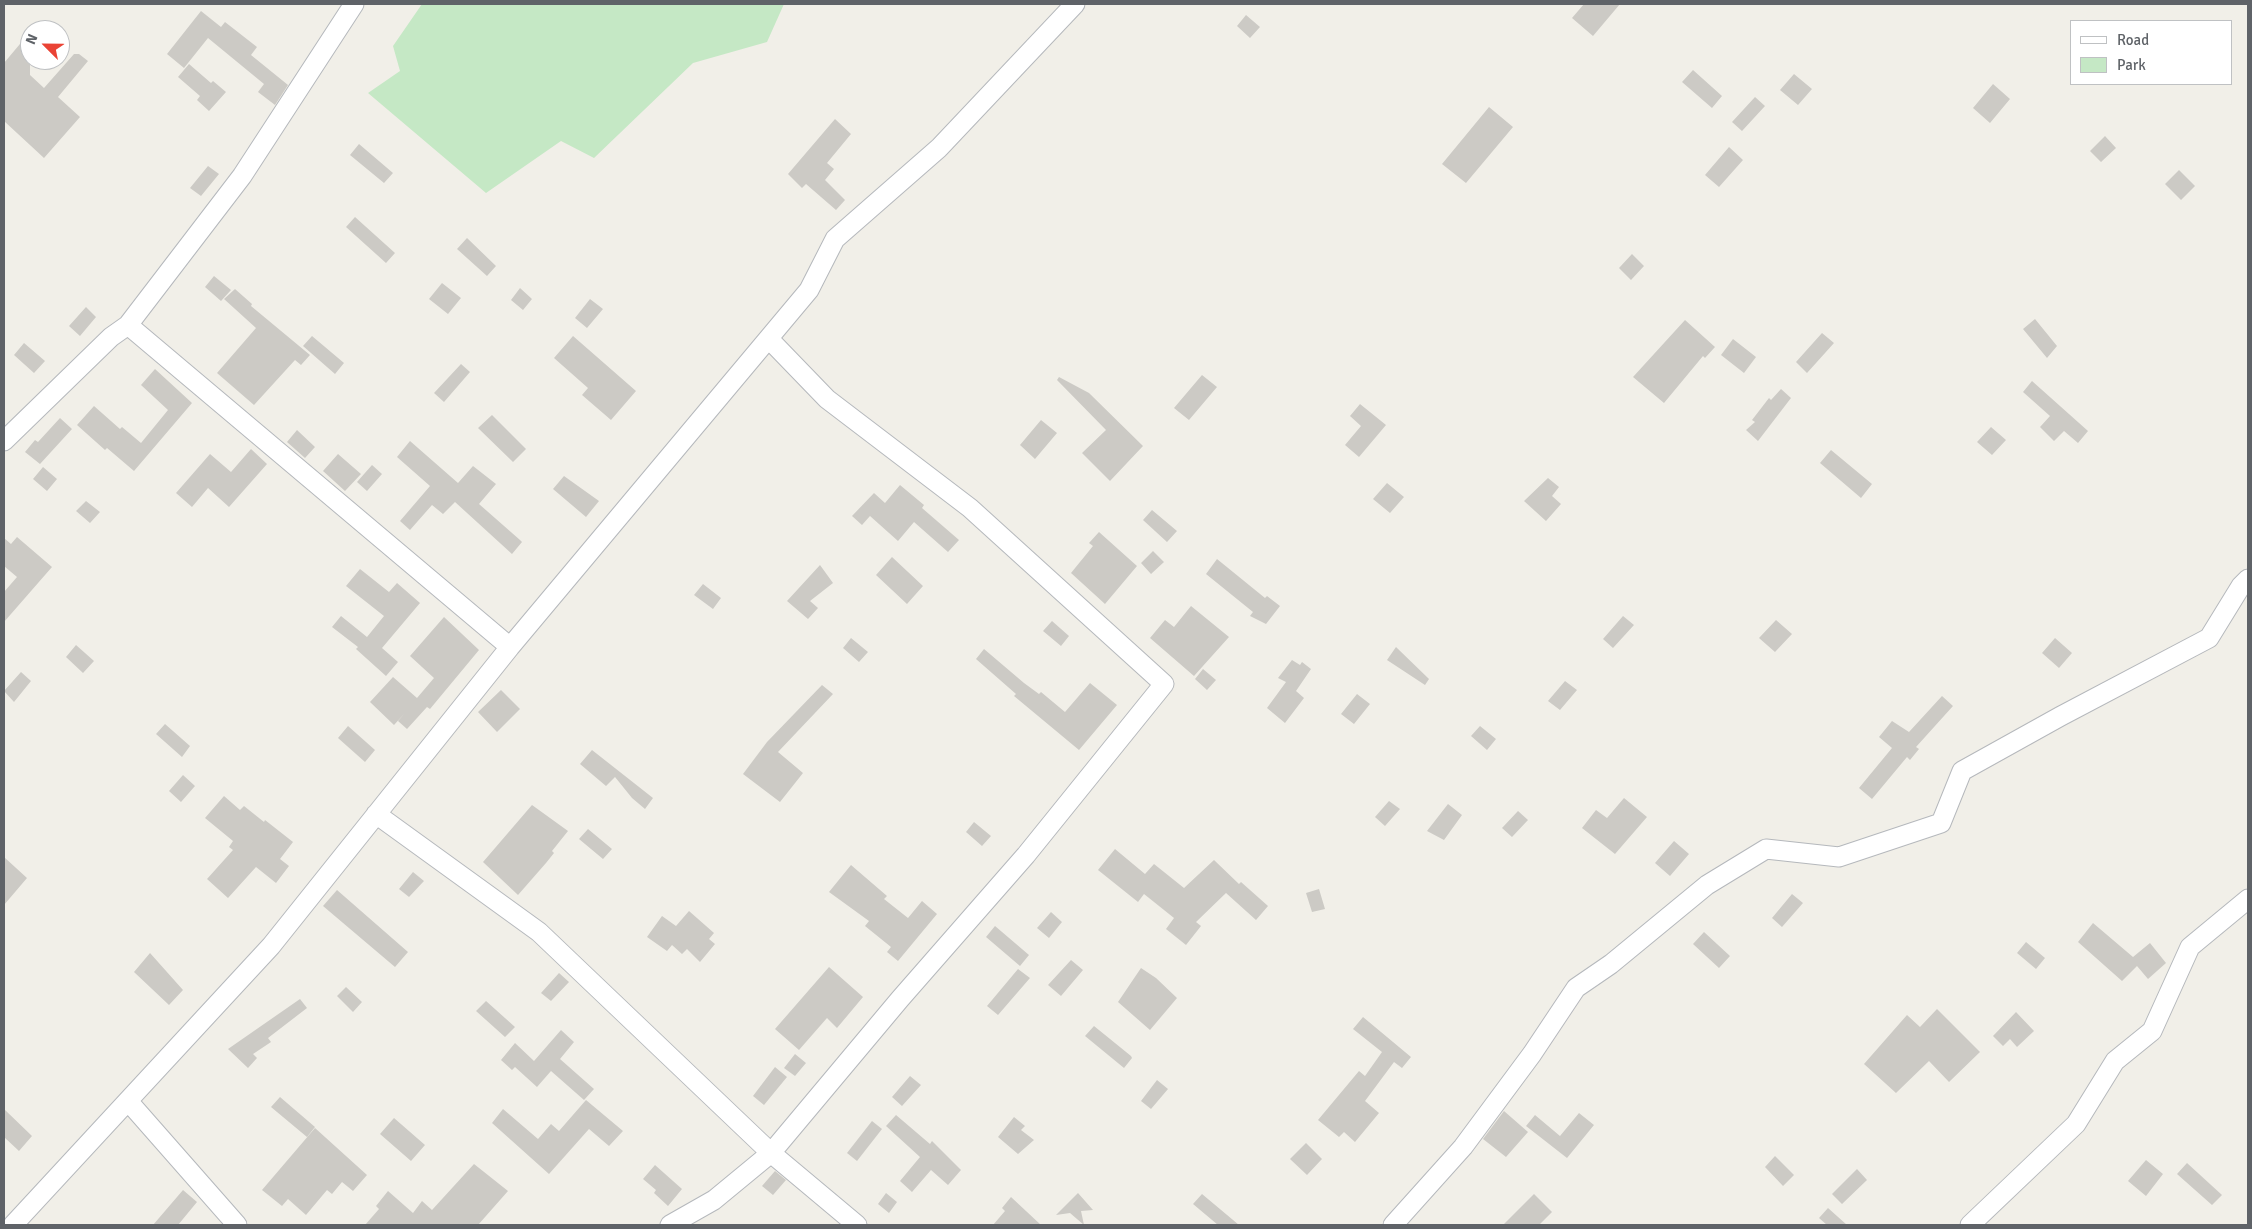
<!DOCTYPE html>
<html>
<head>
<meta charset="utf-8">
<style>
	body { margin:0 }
	#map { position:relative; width:2252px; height:1229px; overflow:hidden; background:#f1efe8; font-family:Signika,sans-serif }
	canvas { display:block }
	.frame { position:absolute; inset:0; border:5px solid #5f6368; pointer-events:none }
	.legend { position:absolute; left:2070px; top:20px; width:162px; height:65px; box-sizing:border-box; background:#fff; border:1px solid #bfc1c3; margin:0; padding:6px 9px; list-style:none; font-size:15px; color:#5f6368 }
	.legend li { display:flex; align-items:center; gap:10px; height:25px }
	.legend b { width:25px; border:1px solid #bfc1c3 }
	.north { position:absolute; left:20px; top:20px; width:50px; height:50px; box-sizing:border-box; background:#fff; border:1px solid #bfc1c3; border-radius:50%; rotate:293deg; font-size:14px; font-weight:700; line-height:20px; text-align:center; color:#5f6368 }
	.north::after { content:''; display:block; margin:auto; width:18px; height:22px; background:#ea4335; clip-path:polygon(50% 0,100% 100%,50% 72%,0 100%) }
</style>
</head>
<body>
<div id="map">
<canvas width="2252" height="1229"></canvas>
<div class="frame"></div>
<ul class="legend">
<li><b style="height:6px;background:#fff"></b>Road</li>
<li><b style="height:14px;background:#c5e8c5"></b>Park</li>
</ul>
<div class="north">N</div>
</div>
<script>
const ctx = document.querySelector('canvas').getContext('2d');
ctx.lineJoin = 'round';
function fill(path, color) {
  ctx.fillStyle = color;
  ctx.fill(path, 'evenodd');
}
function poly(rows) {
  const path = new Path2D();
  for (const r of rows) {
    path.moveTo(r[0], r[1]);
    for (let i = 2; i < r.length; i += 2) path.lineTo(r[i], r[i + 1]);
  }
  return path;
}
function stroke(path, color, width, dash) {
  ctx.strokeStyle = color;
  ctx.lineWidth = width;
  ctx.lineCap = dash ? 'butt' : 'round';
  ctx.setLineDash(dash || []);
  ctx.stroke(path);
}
fill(poly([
	[422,4,784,4,767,42,693,63,594,158,561,141,486,193,368,93,400,71,393,46]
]), '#c5e8c5');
fill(poly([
	[1584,4,1620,4,1593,36,1572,18],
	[201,11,221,27,225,22,257,47,251,55,288,85,275,105,258,92,264,84,208,38,184,68,167,54],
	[1246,15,1260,27,1250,38,1237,26],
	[30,32,30,75,44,88,74,54,79,54,88,61,58,97,80,117,44,158,4,121,4,63],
	[189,64,211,83,213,81,226,92,209,111,197,100,200,96,178,77],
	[1693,70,1722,96,1712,108,1682,82],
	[1794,74,1812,89,1798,105,1780,90],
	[1993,84,2010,99,1990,123,1973,108],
	[1755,97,1765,106,1742,131,1732,122],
	[1489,107,1513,127,1466,183,1442,164],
	[835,119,851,134,827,163,834,169,825,180,845,200,836,210,806,184,802,188,788,174],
	[2105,136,2116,148,2101,162,2090,151],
	[359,144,393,173,384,183,350,155],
	[1729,147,1743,160,1719,187,1705,175],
	[208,166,219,174,201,196,190,188],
	[2179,170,2195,186,2181,200,2165,184],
	[355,217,395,253,386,263,346,227],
	[467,238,496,266,487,276,457,249],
	[1632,254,1644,266,1631,280,1619,268],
	[214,276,231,290,221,301,205,287],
	[442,283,461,298,448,314,429,299],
	[520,288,532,299,523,310,511,300],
	[235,289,252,304,251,306,310,355,301,365,295,360,254,405,217,373,256,328,224,299],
	[590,299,603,309,587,328,575,318],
	[86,307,96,317,80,336,69,326],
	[2035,319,2057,346,2047,358,2023,329],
	[1685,320,1715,347,1705,358,1703,356,1664,403,1633,377],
	[1822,333,1834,343,1807,373,1796,362],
	[312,336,344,363,335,374,303,346],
	[573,336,636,391,611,420,582,395,588,388,554,358],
	[1733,339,1756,357,1744,373,1721,355],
	[24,343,45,361,34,373,14,355],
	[461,364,470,372,444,402,434,393],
	[155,369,192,403,134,471,107,448,105,450,77,425,94,406,120,429,122,427,141,443,168,410,141,385],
	[1202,375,1217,387,1189,420,1174,408],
	[1059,377,1089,393,1143,446,1110,481,1082,453,1106,430,1057,380],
	[2032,381,2088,431,2078,443,2064,431,2054,441,2040,427,2050,416,2023,392],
	[1781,389,1791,398,1758,441,1746,430,1755,422,1752,420,1769,398,1771,400],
	[1360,404,1386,425,1359,457,1345,445,1361,426,1350,416],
	[492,415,526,449,513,462,478,428],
	[60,418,72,429,40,464,25,452,35,440,38,442],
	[1041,420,1057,433,1035,459,1020,445],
	[1991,427,2006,440,1992,455,1977,442],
	[297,430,315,447,305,458,287,442],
	[410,441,458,483,473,466,496,484,479,504,520,540,522,542,512,554,455,502,443,514,432,505,410,530,400,521,430,486,397,457],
	[251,449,267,464,229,507,208,488,192,507,176,493,210,454,231,472],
	[1831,450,1872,484,1861,498,1820,463],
	[338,454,361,474,345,491,323,471],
	[372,465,382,474,367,491,357,482],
	[43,467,57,479,47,491,33,479],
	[564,476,599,501,586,517,553,489],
	[1548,478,1559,487,1552,496,1561,504,1546,521,1524,501],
	[1387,483,1404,497,1390,513,1373,499],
	[900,485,924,505,922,508,959,540,948,552,914,522,898,541,870,516,862,525,852,516,874,493,885,503],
	[86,501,100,512,90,523,76,511],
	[1152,510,1177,531,1167,542,1143,520],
	[1099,532,1137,566,1105,604,1071,573,1093,546,1089,543],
	[17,537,52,567,4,622,4,592,17,577,4,566,4,538,11,544],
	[1153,551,1164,562,1151,574,1141,563],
	[892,557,923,586,907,604,876,575],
	[1217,559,1265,598,1267,596,1280,606,1266,624,1250,616,1253,612,1206,574],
	[820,565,833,583,810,601,818,608,808,619,787,601],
	[360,569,389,592,397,583,420,603,382,648,398,662,386,676,356,649,358,647,332,627,341,616,367,637,384,616,346,586],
	[703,584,721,598,713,609,694,595],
	[1191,606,1229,637,1194,676,1150,638,1165,620,1174,627],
	[1623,616,1634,625,1613,648,1603,639],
	[444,617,479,650,430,709,427,707,407,729,398,721,404,714,394,725,370,702,393,677,417,698,434,678,410,656],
	[1776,620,1792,634,1775,652,1759,638],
	[1052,621,1069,636,1061,646,1043,631],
	[851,638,868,652,859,662,843,648],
	[2055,638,2072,653,2059,668,2042,653],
	[76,645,94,661,83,673,66,657],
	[1396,647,1429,679,1425,685,1387,660],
	[984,649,1024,683,1039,694,1041,692,1065,712,1090,683,1117,705,1079,750,1014,696,1016,694,976,659],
	[1292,660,1300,665,1302,662,1311,669,1296,691,1304,698,1285,723,1267,708,1286,682,1278,678],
	[1203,669,1216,680,1207,690,1195,679],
	[21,672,31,681,14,702,4,691],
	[1565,681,1577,690,1560,710,1548,701],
	[822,685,833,694,778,752,803,773,780,802,743,774,767,742],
	[501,690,520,709,497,732,478,712],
	[1357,694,1370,704,1354,724,1341,714],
	[1942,696,1953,706,1916,747,1919,749,1910,760,1907,757,1872,799,1859,788,1892,748,1879,737,1892,721,1909,732],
	[165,724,190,746,182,757,156,734],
	[348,726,375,750,365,762,338,738],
	[1480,726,1496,739,1487,750,1471,736],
	[592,750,653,798,645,809,632,798,615,777,606,786,580,764],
	[183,775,195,786,181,802,169,791],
	[224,796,240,810,244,806,264,822,265,820,293,842,280,859,289,866,276,883,256,867,228,898,207,879,233,850,229,847,233,841,205,818],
	[1624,798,1647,817,1615,854,1582,828,1596,810,1607,818],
	[1389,801,1400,809,1385,826,1375,817],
	[1448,804,1462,815,1444,840,1427,831],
	[532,805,568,831,552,851,554,853,546,863,518,895,483,862],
	[1518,811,1528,820,1512,837,1502,828],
	[974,822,991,836,982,846,966,832],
	[588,829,612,849,603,859,579,839],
	[1674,841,1689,854,1670,876,1655,863],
	[1115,849,1145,874,1154,864,1184,888,1214,860,1239,884,1241,882,1268,906,1256,920,1226,893,1196,922,1201,926,1186,945,1166,929,1174,918,1144,894,1138,902,1098,870],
	[4,857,27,878,4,905],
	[851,865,887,896,884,899,908,918,922,901,937,914,898,961,887,952,891,947,865,926,869,921,829,892],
	[413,872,424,881,409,897,399,889],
	[1319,889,1325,909,1312,912,1306,893],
	[337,890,408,952,395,967,323,906],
	[1792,894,1803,903,1782,927,1772,918],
	[689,911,714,933,709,939,715,944,700,962,687,949,682,954,672,945,667,951,647,937,662,916,676,926],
	[1051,912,1062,922,1049,938,1037,928],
	[2093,923,2133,957,2150,943,2166,963,2148,979,2137,966,2122,981,2078,942],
	[995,926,1029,955,1020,966,986,937],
	[1704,932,1730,956,1719,968,1693,944],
	[2026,942,2045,958,2036,969,2017,953],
	[150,953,183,990,169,1005,134,972],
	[1071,960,1083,970,1061,996,1048,985],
	[829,967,863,997,837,1028,827,1018,799,1050,775,1029],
	[1141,968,1156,978,1177,998,1150,1030,1118,1002],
	[1018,969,1030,978,998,1015,987,1006],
	[559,973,569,982,551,1001,541,993],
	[346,987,362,1002,353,1012,337,996],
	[300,999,307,1008,268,1038,271,1042,253,1054,257,1058,248,1068,228,1049],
	[486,1001,515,1027,505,1037,476,1011],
	[1937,1009,1980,1052,1949,1082,1929,1061,1896,1093,1864,1064,1907,1015,1920,1027],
	[2016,1012,2034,1031,2017,1047,2010,1039,2003,1046,1993,1036],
	[1363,1017,1411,1057,1402,1068,1394,1062,1365,1101,1379,1113,1355,1142,1344,1132,1339,1137,1318,1120,1359,1071,1365,1076,1382,1052,1353,1029],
	[1094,1026,1131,1056,1132,1058,1124,1068,1085,1036],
	[561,1030,574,1042,560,1059,594,1089,584,1100,551,1071,537,1087,515,1067,512,1070,501,1060,515,1043,534,1061],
	[795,1054,806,1063,795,1076,784,1068],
	[775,1067,787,1077,764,1105,753,1096],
	[910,1076,921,1085,902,1106,892,1097],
	[1157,1080,1168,1089,1151,1109,1141,1101],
	[280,1097,315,1127,307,1137,271,1107],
	[586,1100,623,1131,609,1146,589,1129,549,1174,492,1123,503,1109,538,1139,551,1124,559,1131],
	[4,1109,32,1136,19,1151,4,1137],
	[1504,1111,1528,1132,1506,1157,1483,1139],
	[1579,1113,1594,1125,1567,1158,1526,1126,1535,1115,1560,1136],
	[896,1115,930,1144,932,1141,961,1170,948,1185,931,1170,912,1192,900,1181,920,1157,886,1126],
	[1014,1117,1025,1126,1021,1130,1034,1140,1018,1154,998,1137],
	[394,1118,425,1145,411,1161,380,1134],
	[872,1121,882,1129,857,1161,847,1153],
	[315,1128,367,1175,353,1191,342,1182,332,1194,327,1190,306,1215,288,1199,282,1206,262,1190],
	[1306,1143,1322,1159,1307,1175,1290,1159],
	[1775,1156,1794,1175,1783,1186,1765,1167],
	[2146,1160,2163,1174,2146,1196,2128,1181],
	[2187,1163,2222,1195,2212,1205,2177,1174],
	[474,1164,508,1191,478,1225,365,1225,379,1209,376,1206,388,1191,413,1213,422,1201,432,1210],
	[655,1165,682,1189,668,1206,654,1193,656,1190,643,1179],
	[1857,1169,1867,1180,1842,1204,1832,1194],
	[775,1171,786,1180,773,1195,762,1186],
	[183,1190,197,1202,178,1225,153,1225],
	[886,1193,897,1202,889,1213,878,1204],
	[1078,1193,1093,1210,1081,1211,1084,1225,1070,1213,1056,1215],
	[1202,1194,1239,1225,1218,1225,1193,1204],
	[1534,1194,1552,1212,1539,1225,1503,1225],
	[1011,1197,1041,1225,993,1225,1005,1211,1002,1208],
	[1828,1208,1847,1225,1827,1225,1819,1218]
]), '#cccac5');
const minor = poly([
	[128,325,242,176,354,4],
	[4,441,111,337,128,325,510,647],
	[376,814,539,932,771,1153,857,1225],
	[128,1101,237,1225],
	[13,1225,271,946,510,647,809,290,835,239,939,148,1075,4],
	[670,1225,714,1200,771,1153,900,999,1026,855,1164,684,970,508,827,399,769,339],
	[1393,1225,1463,1147,1532,1054,1576,988,1611,964,1707,885,1766,849,1839,857,1941,823,1962,771,2061,716,2209,638,2241,586,2248,579],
	[1970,1225,2076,1124,2115,1061,2152,1031,2190,947,2248,899]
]);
stroke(minor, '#b5b8bc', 21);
stroke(minor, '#fff', 19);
</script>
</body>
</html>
